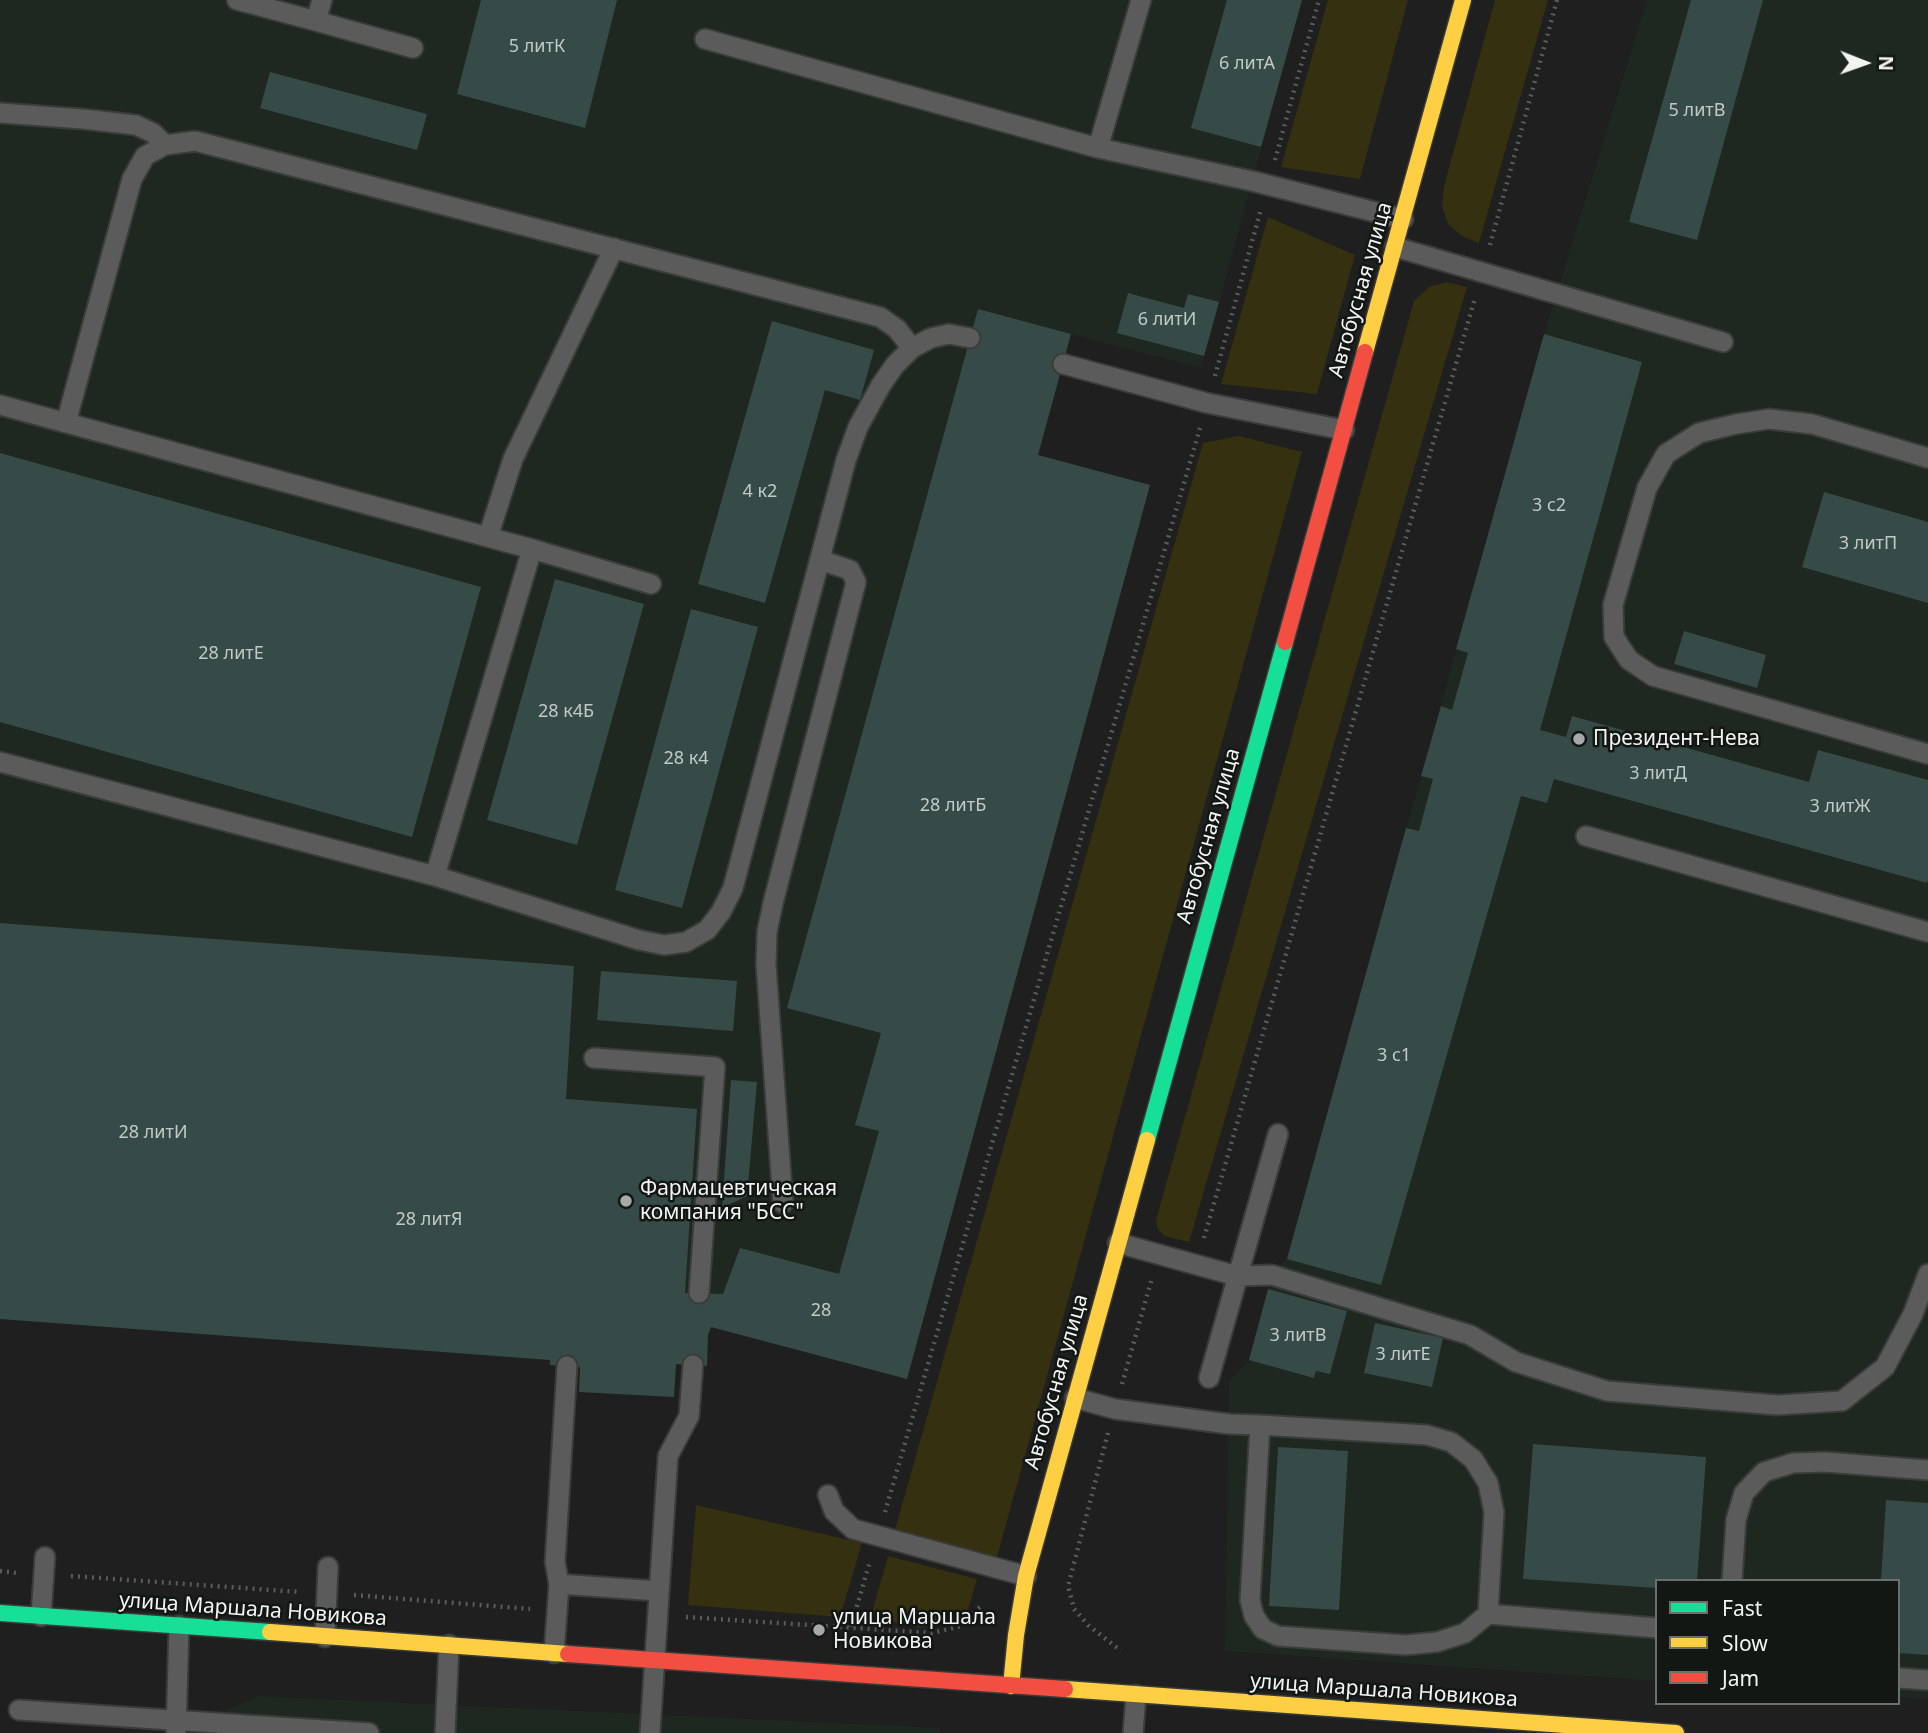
<!DOCTYPE html>
<html>
<head>
<meta charset="utf-8">
<style>
	body { margin:0 }
	#map { position:relative; width:1928px; height:1733px; overflow:hidden; background:#1e1f1e; font-family:"Noto Sans",sans-serif }
	canvas { display:block }
	.legend { position:absolute; left:1655px; top:1579px; width:245px; height:126px; box-sizing:border-box; background:#131714; border:2px solid #6c6f6d; margin:0; padding:9px 12px; list-style:none; font-size:21px; color:#f1f4f2 }
	.legend li { display:flex; align-items:center; gap:14px; height:35px }
	.legend b { width:35px; border:2px solid #6c6f6d }
	.north { position:absolute; left:1830px; top:28px; width:70px; height:70px; -webkit-text-stroke:5px #131714; paint-order:stroke; rotate:91deg; font-size:19px; font-weight:700; line-height:28px; text-align:center; color:#f1f4f2 }
	.north::after { content:''; display:block; margin:auto; width:24px; height:32px; background:#f1f4f2; clip-path:polygon(50% 0,100% 100%,50% 72%,0 100%) }
</style>
</head>
<body>
<div id="map">
<canvas width="1928" height="1733"></canvas>
<ul class="legend">
<li><b style="height:9px;background:#16e098"></b>Fast</li>
<li><b style="height:9px;background:#ffcf43"></b>Slow</li>
<li><b style="height:9px;background:#f24e42"></b>Jam</li>
</ul>
<div class="north">N</div>
</div>
<script>
const ctx = document.querySelector('canvas').getContext('2d');
ctx.lineJoin = 'round';
function fill(path, color) {
  ctx.fillStyle = color;
  ctx.fill(path, 'evenodd');
}
function poly(rows) {
  const path = new Path2D();
  for (const r of rows) {
    path.moveTo(r[0], r[1]);
    for (let i = 2; i < r.length; i += 2) path.lineTo(r[i], r[i + 1]);
  }
  return path;
}
function stroke(path, color, width, dash) {
  ctx.strokeStyle = color;
  ctx.lineWidth = width;
  ctx.lineCap = dash ? 'butt' : 'round';
  ctx.setLineDash(dash || []);
  ctx.stroke(path);
}
function drawText(font, color, halo, rows, align = 'center') {
  ctx.font = font + ' "Noto Sans",sans-serif';
  ctx.lineWidth = 5;
  ctx.setLineDash([]);
  ctx.textBaseline = 'middle';
  ctx.strokeStyle = halo;
  ctx.fillStyle = color;
  for (const [text, x, y, turn = 0] of rows) {
    ctx.save();
    ctx.translate(x, y);
    ctx.rotate((+turn || 0) * Math.PI / 180);
    ctx.textAlign = isNaN(turn) ? turn : align;
    if (halo) ctx.strokeText(text, 0, 0);
    ctx.fillText(text, 0, 0);
    ctx.restore();
  }
}
fill(poly([
	[0,0,1302,0,1201,368,1071,334,1038,455,1150,485,907,1379,712,1327,708,1335,707,1366,676,1365,674,1397,579,1392,580,1368,550,1365,550,1360,0,1319],
	[1647,0,1928,0,1928,1699,1898,1697,1898,1581,1657,1581,1657,1681,1225,1651,1229,1381,1249,1360,1272,1275,1287,1258,1544,334],
	[258,1696,941,1728,940,1733,176,1733]
]), '#1f2721');
fill(poly([
	[1328,0,1408,0,1360,179,1281,167],
	[1495,0,1548,0,1479,243,1462,236,1448,224,1442,206,1444,186],
	[1268,217,1355,255,1317,394,1221,384],
	[1447,282,1467,287,1189,1242,1165,1236,1158,1230,1156,1220,1414,301,1429,287],
	[1239,436,1302,452,997,1557,894,1533,1203,443],
	[696,1505,862,1543,840,1617,688,1605],
	[888,1556,977,1579,968,1610,950,1621,920,1628,871,1616]
]), '#343010');
fill(poly([
	[481,0,617,0,585,128,457,94],
	[1227,0,1302,0,1261,147,1191,128],
	[1691,0,1763,0,1697,240,1629,222],
	[270,72,427,114,417,150,260,108],
	[1128,293,1184,308,1188,294,1219,302,1204,356,1117,333],
	[978,309,1071,334,1038,455,1150,485,907,1379,711,1327,708,1335,707,1366,676,1364,674,1397,579,1392,580,1367,550,1365,550,1360,0,1319,0,923,574,966,566,1099,697,1109,685,1293,723,1294,740,1248,839,1274,879,1131,855,1125,881,1033,787,1008],
	[772,321,874,350,860,400,825,390,765,603,698,584],
	[1544,334,1642,362,1540,730,1566,737,1572,716,1809,782,1818,750,1928,780,1928,880,1927,883,1554,779,1547,803,1521,796,1381,1285,1287,1259,1406,828,1419,831,1433,779,1421,776,1441,706,1452,710,1468,653,1456,649],
	[0,453,481,587,412,837,0,722],
	[1824,492,1928,522,1928,603,1802,567],
	[555,579,644,604,577,845,487,820],
	[691,609,758,627,682,908,615,890],
	[1684,631,1766,655,1757,688,1674,664],
	[601,971,737,981,733,1031,597,1020],
	[731,1080,757,1082,747,1196,722,1208],
	[1268,1289,1347,1311,1330,1374,1316,1371,1314,1378,1249,1360],
	[1375,1323,1443,1338,1432,1387,1364,1373],
	[1533,1444,1706,1457,1697,1581,1657,1581,1657,1588,1523,1579],
	[1278,1447,1348,1451,1339,1610,1269,1606],
	[1886,1500,1928,1503,1928,1655,1898,1653,1898,1581,1881,1581]
]), '#364b47');
const lane = poly([
	[237,0,316,21,322,0],
	[316,21,413,48],
	[705,39,1098,148,1252,181,1403,219],
	[0,113,83,119,136,125,153,133,165,145],
	[1098,148,1141,0],
	[1395,247,1723,342],
	[1063,364,1207,403,1344,430],
	[0,405,532,549,435,876],
	[66,423,132,179,145,156,165,145,195,141,880,317,897,329,912,348],
	[1928,458,1812,424,1769,419,1736,424,1699,433,1666,454,1647,488,1613,605,1614,637,1629,660,1653,676,1928,754],
	[488,537,513,459,614,248],
	[532,549,651,584],
	[0,762,435,876,639,940,664,945,686,942,707,930,721,912,733,888,846,460,858,427,881,385,895,365,912,348,931,338,949,334,970,338],
	[1586,836,1928,932],
	[594,1058,715,1067,699,1293],
	[783,1203,766,964,767,932,773,903,856,582,850,570,820,560],
	[1118,1243,1237,1276,1272,1275,1470,1335,1516,1362,1607,1391,1777,1405,1842,1401,1885,1367,1913,1314,1928,1274],
	[1209,1378,1278,1134],
	[1075,1398,1115,1409,1229,1424,1260,1425,1427,1435,1451,1442,1473,1459,1488,1483,1494,1512,1488,1614,1465,1633,1437,1642,1406,1645,1278,1636,1263,1629,1254,1616,1250,1600,1260,1425],
	[828,1495,834,1511,853,1529,1026,1576],
	[1732,1581,1736,1520,1744,1493,1764,1472,1793,1463,1825,1462,1928,1470],
	[559,1584,658,1591],
	[1488,1614,1657,1628],
	[41,1616,45,1557],
	[325,1637,328,1567],
	[554,1653,559,1584,555,1562,567,1366],
	[1898,1678,1928,1680],
	[19,1710,369,1733],
	[176,1733,179,1626],
	[445,1733,449,1645],
	[650,1733,668,1456,689,1416,693,1365],
	[1133,1733,1136,1695]
]);
const fast = poly([
	[1147,1140,1285,642],
	[0,1613,270,1632]
]);
const slow = poly([
	[1365,352,1463,0],
	[270,1632,568,1654],
	[1011,1686,1016,1635,1026,1576,1147,1140],
	[1065,1689,1676,1733]
]);
const jam = poly([
	[1285,642,1365,352],
	[568,1654,1065,1689]
]);
stroke(lane, '#3a3c3a', 23);
stroke(fast, '#3a3c3a', 19);
stroke(slow, '#3a3c3a', 19);
stroke(jam, '#3a3c3a', 19);
stroke(poly([
	[1275,160,1319,0],
	[1490,245,1557,0],
	[1215,376,1261,209],
	[1204,1238,1475,298],
	[1122,1384,1152,1278],
	[1108,1433,1068,1586,1074,1609,1088,1625,1121,1651],
	[885,1512,1200,428],
	[0,1571,17,1573],
	[71,1576,300,1592],
	[354,1595,530,1609],
	[686,1617,932,1633,961,1626,982,1605],
	[851,1627,870,1561]
]), '#5a5c5b', 4.5, [2, 5]);
stroke(lane, '#5a5b5a', 19);
stroke(fast, '#16e098', 16);
stroke(slow, '#ffcf43', 16);
stroke(jam, '#f24e42', 16);
for (const [x, y, r, color] of [
	[1579,739,7,"#a7a9a8"],
	[626,1201,7,"#a7a9a8"],
	[819,1630,7,"#a7a9a8"]
]) {
  const dot = new Path2D();
  dot.arc(x, y, r, 0, 2 * Math.PI);
  ctx.fillStyle = color;
  ctx.fill(dot);
  stroke(dot, '#131714', 2.5);
}
drawText('18px', '#c2cac7', null, [
	["5 литК",537,47],
	["6 литА",1247,64],
	["5 литВ",1697,111],
	["6 литИ",1167,320],
	["4 к2",760,492],
	["3 с2",1549,506],
	["3 литП",1868,544],
	["28 литЕ",231,654],
	["28 к4Б",566,712],
	["28 к4",686,759],
	["3 литД",1658,774],
	["28 литБ",953,806],
	["3 литЖ",1840,807],
	["3 с1",1394,1056],
	["28 литИ",153,1133],
	["28 литЯ",429,1220],
	["28",821,1311],
	["3 литВ",1298,1336],
	["3 литЕ",1403,1355]
]);
drawText('21px', '#f1f4f2', '#131714', [
	["Автобусная улица",1361,290,-74],
	["Автобусная улица",1209,836,-74],
	["Автобусная улица",1057,1382,-74],
	["улица Маршала Новикова",253,1610,4],
	["улица Маршала Новикова",1384,1691,4]
]);
drawText('21px', '#f1f4f2', '#131714', [
	["Президент-Нева",1593,739],
	["Фармацевтическая",640,1189],
	["компания \"БСС\"",640,1213],
	["улица Маршала",833,1618],
	["Новикова",833,1642]
], 'left');
</script>
</body>
</html>
